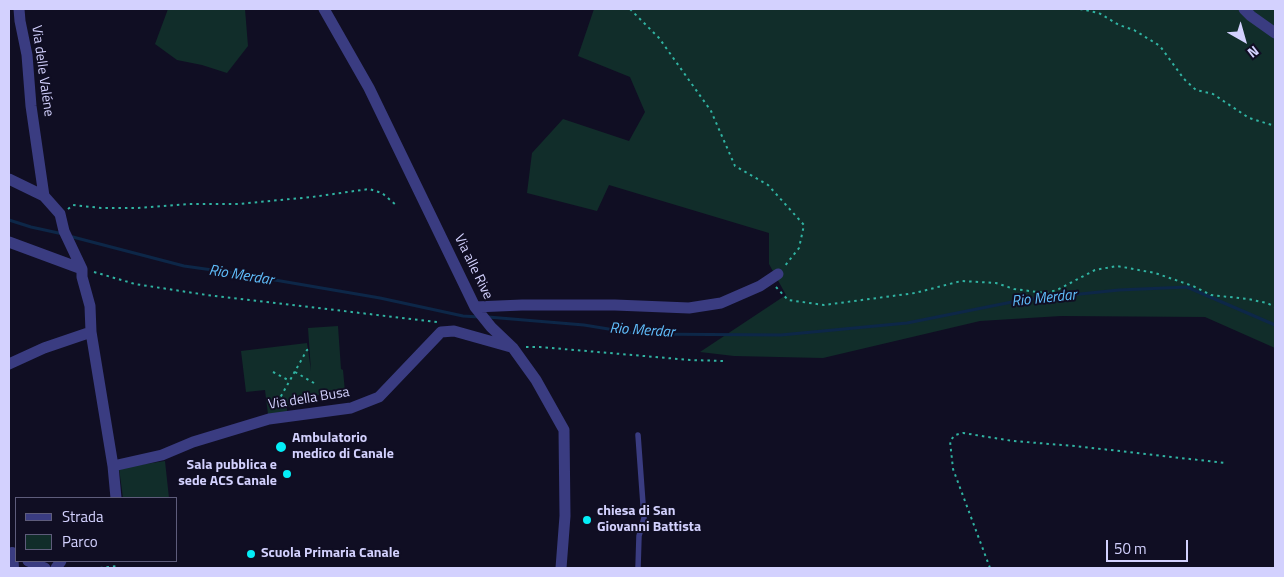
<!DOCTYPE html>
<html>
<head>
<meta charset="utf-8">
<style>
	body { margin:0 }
	#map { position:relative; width:1284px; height:577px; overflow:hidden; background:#100e23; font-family:"Titillium Web",sans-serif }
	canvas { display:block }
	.frame { position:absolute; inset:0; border:10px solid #d3d1fe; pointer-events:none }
	.legend { position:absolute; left:15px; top:497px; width:162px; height:65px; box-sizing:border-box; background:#100e23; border:1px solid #5e5c7b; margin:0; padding:6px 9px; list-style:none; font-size:15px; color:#d3d1fe }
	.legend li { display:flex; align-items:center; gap:10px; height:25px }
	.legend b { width:25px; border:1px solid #5e5c7b }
	.north { position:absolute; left:1219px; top:15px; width:50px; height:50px; -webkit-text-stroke:4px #100e23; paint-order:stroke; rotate:142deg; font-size:14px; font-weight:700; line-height:20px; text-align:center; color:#d3d1fe }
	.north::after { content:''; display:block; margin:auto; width:18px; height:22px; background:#d3d1fe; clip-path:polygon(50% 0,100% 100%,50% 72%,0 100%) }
	.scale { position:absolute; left:1106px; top:540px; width:82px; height:22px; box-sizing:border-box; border:2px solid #d3d1fe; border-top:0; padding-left:6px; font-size:15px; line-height:18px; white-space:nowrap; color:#d3d1fe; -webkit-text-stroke:4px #100e23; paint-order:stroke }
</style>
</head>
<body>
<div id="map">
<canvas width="1284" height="577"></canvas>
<div class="frame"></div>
<ul class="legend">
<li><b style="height:6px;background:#3a3c81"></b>Strada</li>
<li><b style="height:14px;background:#112d2a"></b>Parco</li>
</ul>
<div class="north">N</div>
<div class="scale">50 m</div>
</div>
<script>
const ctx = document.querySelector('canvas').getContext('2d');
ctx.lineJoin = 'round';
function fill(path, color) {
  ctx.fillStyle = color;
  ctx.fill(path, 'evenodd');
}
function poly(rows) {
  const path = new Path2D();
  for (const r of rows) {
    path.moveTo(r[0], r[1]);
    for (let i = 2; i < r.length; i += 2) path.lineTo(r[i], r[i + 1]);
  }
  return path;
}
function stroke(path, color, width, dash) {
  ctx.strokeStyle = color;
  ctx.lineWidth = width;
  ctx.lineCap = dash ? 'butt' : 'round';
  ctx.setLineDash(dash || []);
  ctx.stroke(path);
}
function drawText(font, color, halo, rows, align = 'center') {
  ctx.font = font + ' "Titillium Web",sans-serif';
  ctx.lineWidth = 4;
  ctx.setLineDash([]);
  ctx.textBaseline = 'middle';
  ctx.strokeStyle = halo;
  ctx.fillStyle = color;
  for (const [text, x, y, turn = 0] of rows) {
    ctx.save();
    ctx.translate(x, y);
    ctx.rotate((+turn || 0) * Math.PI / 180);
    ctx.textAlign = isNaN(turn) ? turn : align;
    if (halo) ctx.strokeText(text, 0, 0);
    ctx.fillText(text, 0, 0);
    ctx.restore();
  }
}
fill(poly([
	[168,9,245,9,248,46,227,73,202,65,177,60,155,44],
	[594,9,1275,9,1275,348,1205,317,1061,316,980,321,823,358,734,356,700,352,786,295,769,264,769,233,609,185,597,211,527,193,532,153,563,119,629,141,645,112,630,77,578,56],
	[338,326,341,369,343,370,345,392,303,397,304,405,287,407,287,412,268,414,265,390,246,392,241,351,307,343,311,371,308,328],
	[165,461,169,498,123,498,119,468]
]), '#112d2a');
stroke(poly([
	[9,220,31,227,63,234],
	[69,236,184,266,234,273,380,298,463,316,479,317],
	[488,317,584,325,639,334,781,335,907,323,1022,300,1119,290,1187,287,1275,325]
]), '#0d2748', 3);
stroke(poly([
	[630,9,659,38,711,111,735,166,768,185,804,225,799,248,784,267],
	[1080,9,1099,13,1119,25,1134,30,1160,46,1184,79,1196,90,1213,94,1249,118,1275,126],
	[68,209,73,205,101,208,138,208,189,204,238,204,312,197,369,189,382,193,396,205],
	[94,272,135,284,207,295,437,322],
	[776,287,788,300,824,305,915,293,961,281,996,283,1014,289,1045,293,1057,290,1095,270,1117,266,1155,273,1193,286,1211,295,1248,299,1267,303,1275,307],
	[526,347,540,347,690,360,723,361],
	[273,372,290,381],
	[295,372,314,383],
	[277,408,276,405,307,350,310,349],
	[100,568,118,566],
	[990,568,953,469,950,441,955,435,963,433,1013,441,1075,446,1225,463]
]), '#30b3a2', 2, [2.5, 4]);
stroke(poly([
	[638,568,639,536,644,518,638,435]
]), '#3a3c81', 5.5);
stroke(poly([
	[19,9,20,21,27,55,31,106,44,196],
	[324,9,369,88,475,307,491,327,513,348,536,380,564,430,565,516,561,568],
	[1244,9,1251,16,1275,33],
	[9,179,44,196,60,214,64,231,82,269,82,277,90,306,91,332,113,466,116,498],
	[9,242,82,269],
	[475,307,522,305,615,305,689,308,721,303,760,286,778,274],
	[9,364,44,348,91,332],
	[113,466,162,455,193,442,269,419,351,408,379,397,441,332,454,331,511,347],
	[28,561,45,568],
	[56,568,61,561]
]), '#3a3c81', 11);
stroke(poly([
	[12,553,13,568]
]), '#3a3c81', 12);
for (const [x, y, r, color] of [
	[281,447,6,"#04eef7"],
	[287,474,5,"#04eef7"],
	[587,520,5,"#04eef7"],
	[251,554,5,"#04eef7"]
]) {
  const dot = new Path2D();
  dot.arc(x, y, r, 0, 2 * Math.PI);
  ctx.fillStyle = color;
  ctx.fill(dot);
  stroke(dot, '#100e23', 2);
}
drawText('14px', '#d3d1fe', '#100e23', [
	["Via delle Valéne",42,71,82],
	["Via alle Rive",473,267,64],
	["Via della Busa",309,399,-9]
]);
drawText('bold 14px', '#d3d1fe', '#100e23', [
	["Ambulatorio",292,439],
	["medico di Canale",292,455],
	["Sala pubblica e",277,466,"right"],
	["sede ACS Canale",277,482,"right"],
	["chiesa di San",597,512],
	["Giovanni Battista",597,528],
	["Scuola Primaria Canale",261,554]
], 'left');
drawText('italic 15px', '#60befc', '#100e23', [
	["Rio Merdar",241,276,9],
	["Rio Merdar",1044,299,-6],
	["Rio Merdar",642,331,4]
]);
</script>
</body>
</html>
